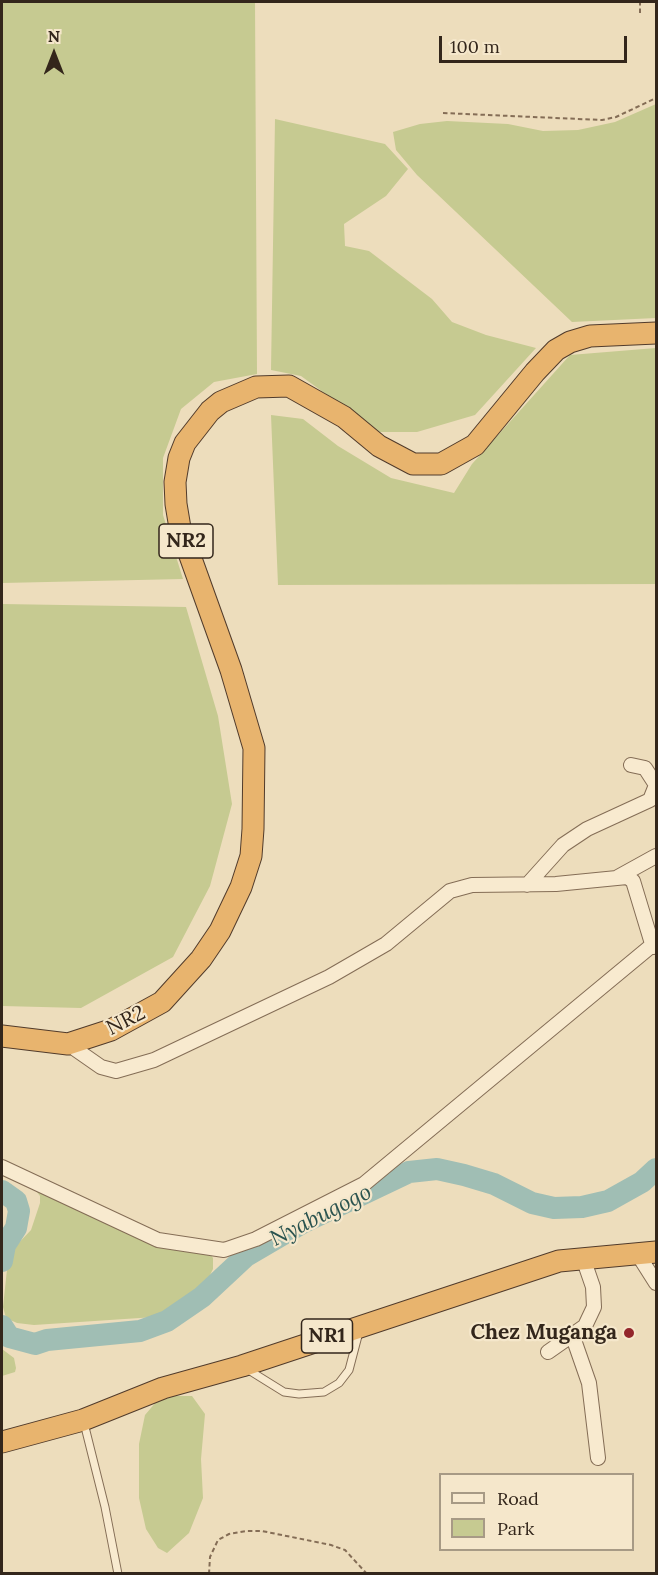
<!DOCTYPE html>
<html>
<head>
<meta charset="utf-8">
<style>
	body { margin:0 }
	#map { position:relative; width:658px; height:1575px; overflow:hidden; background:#edddbc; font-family:Lora,serif }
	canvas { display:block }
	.frame { position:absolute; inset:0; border:3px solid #33261b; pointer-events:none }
	.legend { position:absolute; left:439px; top:1473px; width:195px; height:78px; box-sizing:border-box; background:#f5e7cb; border:2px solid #a79a85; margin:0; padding:8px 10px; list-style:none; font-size:18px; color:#33261b }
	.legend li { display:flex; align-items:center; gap:12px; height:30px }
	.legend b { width:30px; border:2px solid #a79a85 }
	.north { position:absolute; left:24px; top:24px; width:60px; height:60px; -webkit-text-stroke:4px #f5e7cb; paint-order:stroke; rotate:0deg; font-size:16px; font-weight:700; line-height:24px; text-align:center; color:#33261b }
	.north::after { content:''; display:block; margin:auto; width:21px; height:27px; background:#33261b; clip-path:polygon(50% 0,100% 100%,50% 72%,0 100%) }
	.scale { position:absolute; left:439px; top:36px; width:188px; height:27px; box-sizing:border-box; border:3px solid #33261b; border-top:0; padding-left:8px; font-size:18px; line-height:21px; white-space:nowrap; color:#33261b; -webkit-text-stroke:4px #f5e7cb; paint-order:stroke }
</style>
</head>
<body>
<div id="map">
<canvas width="658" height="1575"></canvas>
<div class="frame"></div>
<ul class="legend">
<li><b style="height:8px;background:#f8eacf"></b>Road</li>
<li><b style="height:16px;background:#c6ca91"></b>Park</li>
</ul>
<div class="north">N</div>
<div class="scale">100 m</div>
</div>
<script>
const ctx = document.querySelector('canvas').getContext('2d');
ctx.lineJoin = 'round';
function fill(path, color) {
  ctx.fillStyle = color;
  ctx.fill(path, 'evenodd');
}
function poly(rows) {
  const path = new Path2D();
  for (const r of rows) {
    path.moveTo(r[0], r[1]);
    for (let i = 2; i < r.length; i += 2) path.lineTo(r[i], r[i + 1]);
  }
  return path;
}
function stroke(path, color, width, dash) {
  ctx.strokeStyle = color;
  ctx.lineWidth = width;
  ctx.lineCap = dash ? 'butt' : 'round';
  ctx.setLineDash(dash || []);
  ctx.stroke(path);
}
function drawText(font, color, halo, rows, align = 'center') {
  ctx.font = font + ' Lora,serif';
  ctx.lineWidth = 4.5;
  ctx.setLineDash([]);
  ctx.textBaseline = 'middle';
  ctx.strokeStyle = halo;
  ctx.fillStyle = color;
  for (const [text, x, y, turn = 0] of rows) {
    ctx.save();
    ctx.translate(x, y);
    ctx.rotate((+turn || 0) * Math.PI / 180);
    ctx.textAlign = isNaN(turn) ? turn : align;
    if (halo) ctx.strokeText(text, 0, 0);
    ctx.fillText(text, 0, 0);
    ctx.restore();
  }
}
fill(poly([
	[2,2,255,2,257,374,214,382,181,409,163,458,163,515,183,579,2,583],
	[656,104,656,318,572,322,417,175,396,150,393,132,420,124,447,121,508,124,543,131,578,130,615,122],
	[275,119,385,144,408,169,386,196,344,224,345,246,369,251,432,299,452,322,486,335,536,348,475,415,417,432,378,432,301,376,271,370],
	[656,348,656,584,278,585,271,415,303,419,338,446,391,478,454,493,472,464,570,355],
	[2,604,186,607,218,716,232,804,210,886,173,957,81,1008,2,1006],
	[29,1182,99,1215,208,1251,213,1258,213,1269,204,1287,194,1297,155,1317,34,1325,17,1323,6,1318,3,1307,8,1260,12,1250,31,1230,40,1203,40,1196],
	[2,1349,14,1358,16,1368,15,1372,2,1376],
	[171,1396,192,1396,205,1414,201,1459,203,1498,189,1533,167,1553,158,1548,146,1529,139,1498,139,1444,145,1415,156,1402]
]), '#c6ca91');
stroke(poly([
	[2,1343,9,1337]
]), '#688b81', 4);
stroke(poly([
	[2,1191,16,1201,19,1211,16,1228,5,1245,2,1261],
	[2,1326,9,1337,35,1344,47,1340,140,1331,167,1321,202,1297,246,1256,304,1222,409,1172,437,1169,464,1175,494,1184,532,1203,554,1208,582,1207,608,1201,642,1182,656,1169]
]), '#a0beb4', 22);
const service = poly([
	[247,1369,284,1392,299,1394,324,1392,339,1383,349,1370,359,1332],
	[84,1423,105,1507,118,1574]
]);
const minor = poly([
	[618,877,656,856],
	[527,885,563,845,587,829,650,800,656,785,645,768,631,765],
	[68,1044,101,1067,116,1071,154,1060,329,977,386,944,450,891,472,885,556,884,627,877,633,881,653,947],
	[2,1167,158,1240,224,1250,256,1239,364,1184,656,942],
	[637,1253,656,1283],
	[573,1337,589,1383,598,1458],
	[548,1352,585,1326,594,1307,593,1287,583,1258]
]);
const trunk = poly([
	[2,1036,68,1044,111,1030,162,1002,201,959,220,931,241,887,251,856,253,829,254,748,231,670,180,528,176,504,175,482,179,458,185,443,210,411,221,402,256,387,289,386,344,417,379,446,413,464,441,464,475,445,535,372,556,350,570,342,590,336,656,333],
	[2,1442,83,1420,163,1388,242,1366,559,1261,656,1252]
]);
stroke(service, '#846d56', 9);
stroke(minor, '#846d56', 16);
stroke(trunk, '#513b2b', 23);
stroke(poly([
	[640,13,640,2],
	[443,113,602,120,616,117,656,98],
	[209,1574,210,1557,218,1540,229,1534,246,1531,262,1531,331,1545,345,1550,367,1574]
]), '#846d56', 2, [4.5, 3]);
stroke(service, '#f8eacf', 7);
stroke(minor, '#f8eacf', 14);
stroke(trunk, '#e8b46e', 21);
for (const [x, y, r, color] of [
	[629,1333,6,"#93262b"]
]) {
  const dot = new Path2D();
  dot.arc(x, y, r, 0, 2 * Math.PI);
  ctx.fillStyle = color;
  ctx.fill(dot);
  stroke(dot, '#f5e7cb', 2);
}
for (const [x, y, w] of [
	[186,541,54],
	[327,1336,51]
]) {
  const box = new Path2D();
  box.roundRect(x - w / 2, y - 17, w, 34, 4.5);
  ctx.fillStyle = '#f5e7cb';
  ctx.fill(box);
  stroke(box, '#33261b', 1.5);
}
drawText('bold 20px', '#33261b', null, [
	["NR2",186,541],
	["NR1",327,1336]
]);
drawText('21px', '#33261b', '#f5e7cb', [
	["NR2",126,1021,-27]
]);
drawText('bold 21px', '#33261b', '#f5e7cb', [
	["Chez Muganga",617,1333]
], 'right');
drawText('italic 22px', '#2a534f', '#f5e7cb', [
	["Nyabugogo",321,1216,-27]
]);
</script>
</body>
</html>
